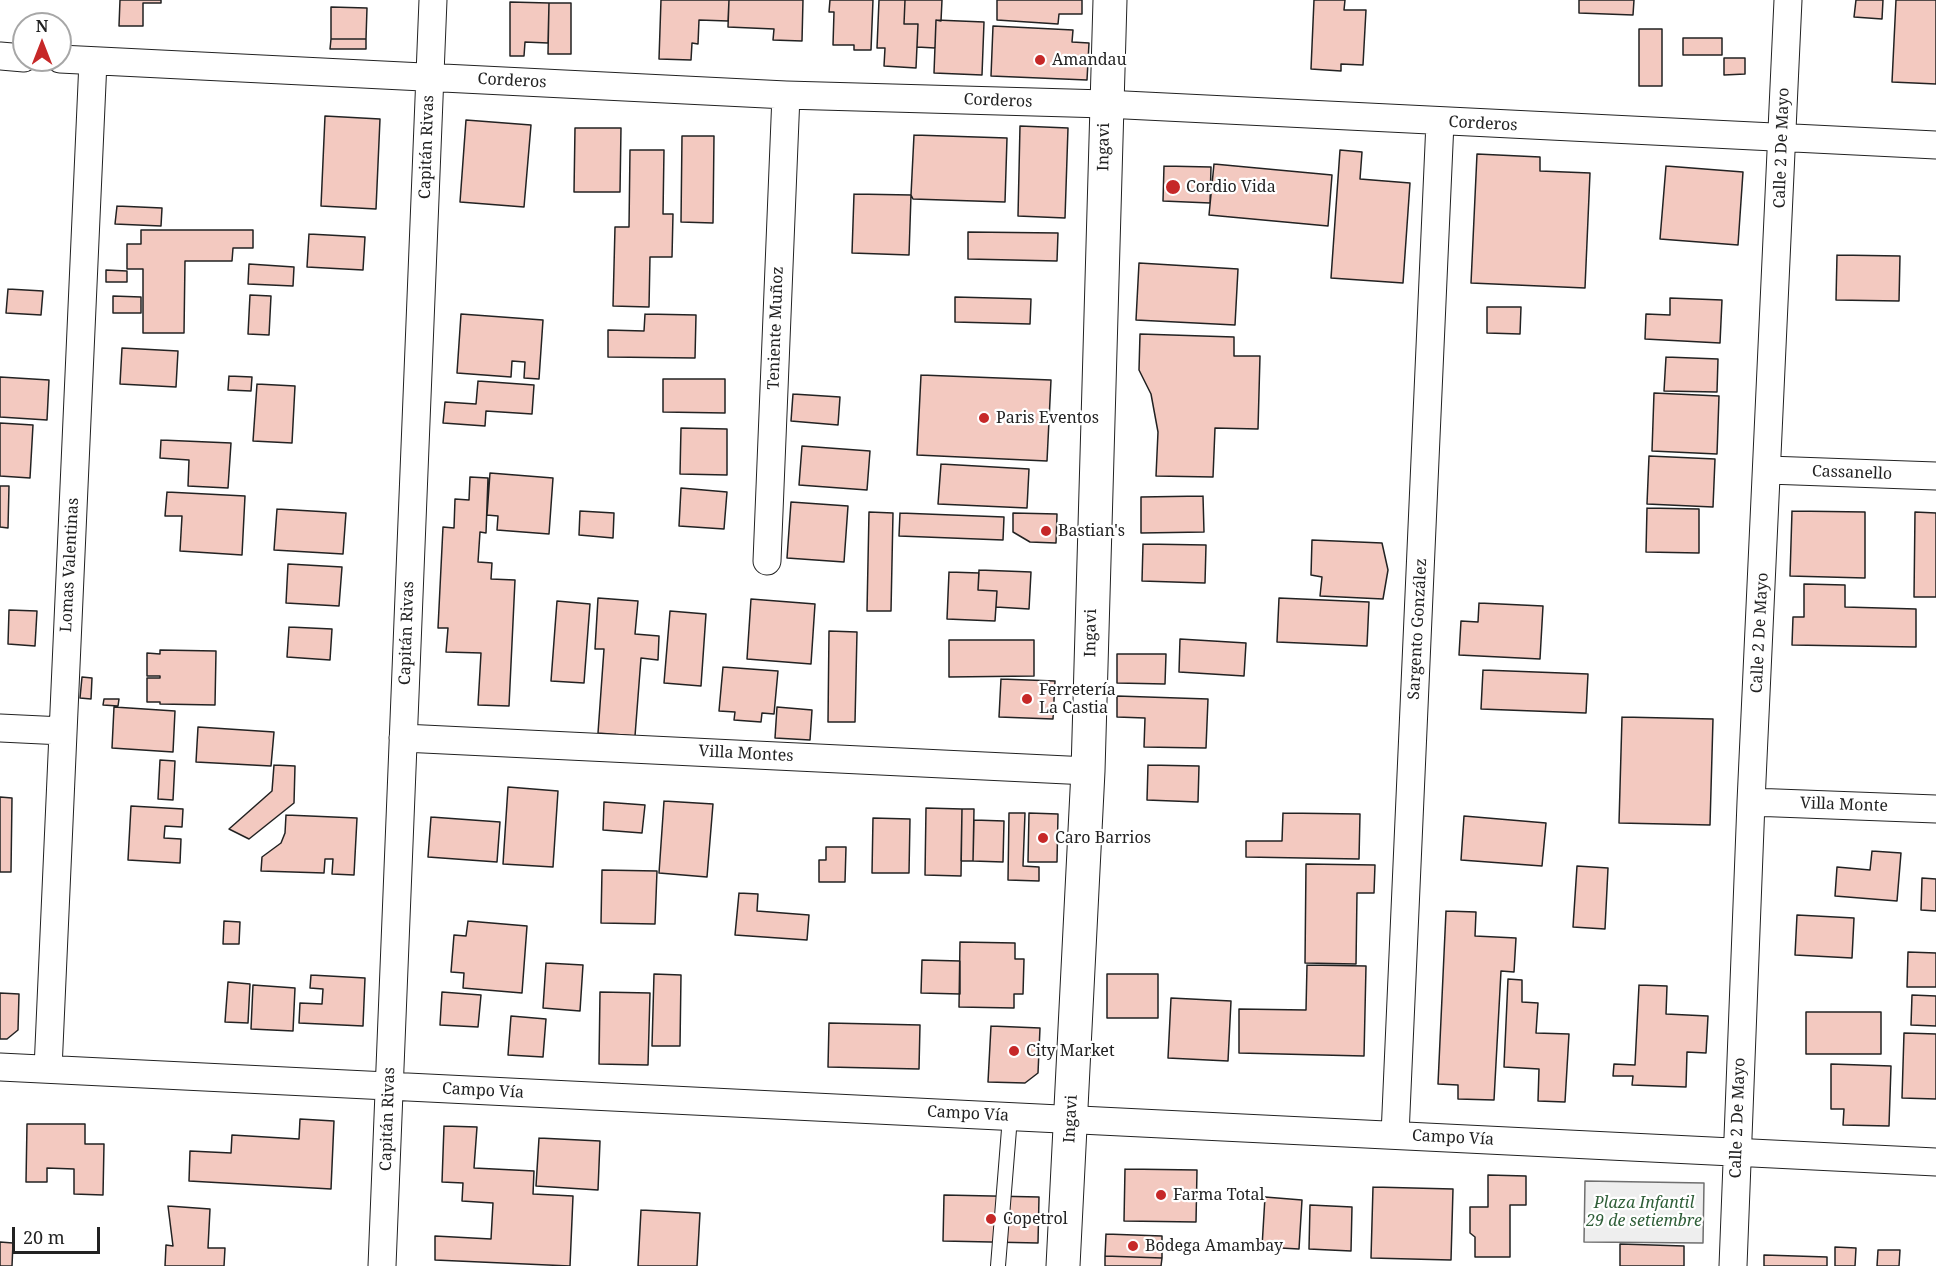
<!DOCTYPE html>
<html>
<head>
<meta charset="utf-8">
<style>
	body { margin:0 }
	#map { position:relative; width:1936px; height:1266px; overflow:hidden; background:#fff; font-family:"Noto Serif",serif }
	canvas { display:block }
	.north { position:absolute; left:12px; top:12px; width:60px; height:60px; box-sizing:border-box; background:#fff; border:2px solid #a7a7a7; border-radius:50%; rotate:0deg; font-size:16px; font-weight:700; line-height:24px; text-align:center; color:#222 }
	.north::after { content:''; display:block; margin:auto; width:21px; height:27px; background:#c62828; clip-path:polygon(50% 0,100% 100%,50% 72%,0 100%) }
	.scale { position:absolute; left:12px; top:1227px; width:88px; height:27px; box-sizing:border-box; border:3px solid #222; border-top:0; padding-left:8px; font-size:18px; line-height:21px; white-space:nowrap; color:#222; -webkit-text-stroke:4px #fff; paint-order:stroke }
</style>
</head>
<body>
<div id="map">
<canvas width="1936" height="1266"></canvas>
<div class="north">N</div>
<div class="scale">20 m</div>
</div>
<script>
const ctx = document.querySelector('canvas').getContext('2d');
ctx.lineJoin = 'round';
function fill(path, color) {
  ctx.fillStyle = color;
  ctx.fill(path, 'evenodd');
}
function poly(rows) {
  const path = new Path2D();
  for (const r of rows) {
    path.moveTo(r[0], r[1]);
    for (let i = 2; i < r.length; i += 2) path.lineTo(r[i], r[i + 1]);
  }
  return path;
}
function stroke(path, color, width, dash) {
  ctx.strokeStyle = color;
  ctx.lineWidth = width;
  ctx.lineCap = dash ? 'butt' : 'round';
  ctx.setLineDash(dash || []);
  ctx.stroke(path);
}
function drawText(font, color, halo, rows, align = 'center') {
  ctx.font = font + ' "Noto Serif",serif';
  ctx.lineWidth = 4.5;
  ctx.setLineDash([]);
  ctx.textBaseline = 'middle';
  ctx.strokeStyle = halo;
  ctx.fillStyle = color;
  for (const [text, x, y, turn = 0] of rows) {
    ctx.save();
    ctx.translate(x, y);
    ctx.rotate((+turn || 0) * Math.PI / 180);
    ctx.textAlign = isNaN(turn) ? turn : align;
    if (halo) ctx.strokeText(text, 0, 0);
    ctx.fillText(text, 0, 0);
    ctx.restore();
  }
}
const green = poly([
	[1585,1181,1704,1183,1703,1243,1584,1242,1585,1181]
]);
fill(green, '#eee');
stroke(green, '#6f6f6f', 1.5);
const building = poly([
	[120,0,161,0,161,3,143,3,143,26,119,26,120,0],
	[661,0,729,0,728,21,699,20,698,44,692,43,691,60,659,59,661,0],
	[729,0,803,0,802,41,773,40,774,29,728,27,729,0],
	[830,0,873,0,871,50,854,50,854,45,833,45,834,12,829,12,830,0],
	[879,0,905,0,904,24,918,24,916,68,884,66,885,48,877,48,879,0],
	[905,0,942,0,941,21,936,20,935,48,917,47,918,24,904,24,905,0],
	[997,0,1082,0,1082,14,1059,14,1058,24,997,20,997,0],
	[1314,0,1345,0,1344,10,1366,10,1363,65,1341,64,1341,71,1311,69,1314,0],
	[1579,0,1634,0,1633,15,1579,13,1579,0],
	[1856,0,1883,0,1882,19,1854,17,1856,0],
	[1896,0,1936,0,1936,84,1892,82,1896,0],
	[510,2,549,3,548,43,525,42,524,56,510,56,510,2],
	[549,3,571,3,571,54,548,54,549,3],
	[331,7,367,8,366,39,331,39,331,7],
	[936,20,984,22,982,75,934,73,936,20],
	[993,26,1073,30,1072,42,1089,43,1087,80,991,76,993,26],
	[1639,29,1662,29,1662,86,1639,86,1639,29],
	[1683,38,1722,38,1722,55,1683,55,1683,38],
	[331,39,366,39,366,49,330,49,331,39],
	[1724,58,1745,58,1745,74,1724,75,1724,58],
	[325,116,380,119,376,209,321,206,325,116],
	[466,120,531,125,524,207,460,202,466,120],
	[1020,126,1068,128,1065,218,1018,216,1020,126],
	[575,128,621,128,620,192,574,192,575,128],
	[914,135,1007,138,1005,202,913,199,911,195,914,135],
	[682,136,714,136,713,223,681,222,682,136],
	[630,150,664,150,663,214,673,214,672,257,650,257,649,307,613,306,615,227,629,227,630,150],
	[1340,150,1362,152,1360,179,1410,183,1403,283,1331,278,1340,150],
	[1477,154,1540,157,1540,171,1590,173,1585,288,1471,283,1477,154],
	[1214,164,1332,175,1328,226,1209,215,1214,164],
	[1164,166,1211,167,1210,203,1163,201,1164,166],
	[1666,166,1743,172,1738,245,1660,239,1666,166],
	[854,194,911,195,909,255,852,253,854,194],
	[117,206,162,208,161,226,115,224,117,206],
	[141,230,253,230,253,248,233,248,232,261,185,261,184,333,143,333,143,269,127,269,127,244,141,244,141,230],
	[968,232,1058,233,1057,261,968,259,968,232],
	[309,234,365,237,363,270,307,267,309,234],
	[1837,255,1900,256,1899,301,1836,300,1837,255],
	[1139,263,1238,269,1235,325,1136,320,1139,263],
	[249,264,294,267,293,286,248,284,249,264],
	[106,270,127,271,127,282,106,282,106,270],
	[8,289,43,291,41,315,6,313,8,289],
	[250,295,271,296,269,335,248,334,250,295],
	[113,296,141,297,141,313,113,313,113,296],
	[955,297,1031,299,1030,324,955,322,955,297],
	[1670,298,1722,300,1720,343,1645,339,1646,314,1670,315,1670,298],
	[1487,307,1521,307,1520,334,1487,333,1487,307],
	[461,314,543,320,539,379,524,378,525,362,512,361,511,377,457,373,461,314],
	[645,314,696,315,695,358,608,357,608,330,644,331,645,314],
	[1140,334,1234,337,1234,356,1260,356,1258,429,1215,428,1213,477,1156,476,1158,432,1151,394,1139,370,1140,334],
	[122,348,178,351,176,387,120,384,122,348],
	[1666,357,1718,359,1717,392,1664,391,1666,357],
	[921,375,1051,380,1047,461,917,455,921,375],
	[229,376,252,377,251,391,228,390,229,376],
	[0,377,49,380,47,420,0,417,0,377],
	[663,379,725,379,725,413,663,412,663,379],
	[478,381,534,385,532,414,486,411,485,426,443,423,445,402,476,404,478,381],
	[257,384,295,386,292,443,253,441,257,384],
	[1654,393,1719,396,1717,454,1652,451,1654,393],
	[793,394,840,397,838,425,791,421,793,394],
	[0,423,33,425,30,478,0,476,0,423],
	[681,428,727,429,727,475,680,474,681,428],
	[161,440,231,443,228,488,188,486,189,460,160,458,161,440],
	[802,446,870,451,867,490,799,485,802,446],
	[1649,456,1715,459,1713,507,1647,504,1649,456],
	[941,464,1029,469,1027,508,938,504,941,464],
	[490,473,553,478,549,534,497,530,498,516,487,515,490,473],
	[470,477,488,478,486,533,480,532,478,562,492,563,491,579,515,580,509,706,478,705,481,653,446,652,448,628,438,628,443,527,454,528,455,499,469,500,470,477],
	[0,486,9,486,8,528,0,527,0,486],
	[681,488,727,492,724,529,679,526,681,488],
	[167,492,245,496,242,555,180,551,182,516,165,516,167,492],
	[1203,496,1204,532,1141,533,1141,497,1203,496],
	[791,502,848,506,844,562,787,558,791,502],
	[1647,508,1699,509,1699,553,1646,552,1647,508],
	[277,509,346,513,343,554,274,550,277,509],
	[580,511,614,513,613,538,579,535,580,511],
	[1792,511,1865,512,1865,578,1790,576,1792,511],
	[869,512,893,513,891,611,867,611,869,512],
	[1915,512,1936,513,1936,597,1914,597,1915,512],
	[900,513,1004,517,1003,540,899,536,900,513],
	[1013,513,1057,514,1056,543,1030,542,1013,532,1013,513],
	[1312,540,1382,543,1388,570,1383,599,1320,596,1322,577,1311,575,1312,540],
	[1143,544,1206,545,1205,583,1142,581,1143,544],
	[288,564,342,567,339,606,286,603,288,564],
	[979,570,1031,572,1029,609,996,607,997,591,978,590,979,570],
	[949,572,979,573,978,590,997,591,995,621,947,619,949,572],
	[1804,584,1845,585,1845,607,1916,609,1916,647,1792,645,1793,617,1804,617,1804,584],
	[598,598,638,601,635,634,659,636,658,660,641,658,635,736,598,733,604,649,595,649,598,598],
	[1279,598,1369,602,1367,646,1277,642,1279,598],
	[751,599,815,604,811,664,747,659,751,599],
	[557,601,590,604,584,683,551,681,557,601],
	[1479,603,1543,606,1540,659,1459,655,1461,621,1478,622,1479,603],
	[9,610,37,611,35,646,8,644,9,610],
	[670,611,706,614,701,686,664,683,670,611],
	[289,627,332,629,330,660,287,657,289,627],
	[829,631,857,632,855,722,828,722,829,631],
	[1180,639,1246,643,1244,676,1179,672,1180,639],
	[949,640,1034,640,1034,676,949,677,949,640],
	[160,650,216,651,215,705,160,704,160,702,147,702,147,678,160,678,160,676,147,676,147,653,160,654,160,650],
	[1117,654,1166,654,1165,684,1117,683,1117,654],
	[723,667,778,671,774,714,762,713,761,722,734,720,735,712,719,711,723,667],
	[1483,670,1588,674,1586,713,1481,709,1483,670],
	[82,677,92,678,91,699,80,698,82,677],
	[1001,679,1055,681,1053,719,999,717,1001,679],
	[1117,696,1208,699,1206,748,1144,747,1145,718,1117,717,1117,696],
	[104,699,119,699,118,706,103,705,104,699],
	[114,707,175,711,173,752,112,748,114,707],
	[777,707,812,710,810,740,775,738,777,707],
	[1622,717,1713,719,1710,825,1619,823,1622,717],
	[198,727,274,732,271,766,196,762,198,727],
	[160,760,175,761,173,800,158,799,160,760],
	[274,765,295,766,294,803,249,839,229,829,272,791,274,765],
	[1148,765,1199,766,1198,802,1147,800,1148,765],
	[508,787,558,791,553,867,503,864,508,787],
	[0,797,12,798,11,872,0,872,0,797],
	[664,801,713,804,707,877,659,873,664,801],
	[604,802,645,805,642,833,603,830,604,802],
	[131,806,183,809,182,827,165,826,164,838,181,839,180,863,128,860,131,806],
	[926,808,962,809,961,876,925,875,926,808],
	[962,809,974,809,973,861,961,861,962,809],
	[1009,813,1025,813,1023,866,1039,867,1039,881,1008,880,1009,813],
	[1029,813,1058,814,1057,862,1028,862,1029,813],
	[1283,813,1360,814,1359,859,1246,857,1246,841,1282,841,1283,813],
	[286,815,357,818,354,875,332,874,333,859,325,859,324,873,261,871,262,857,281,843,285,833,286,815],
	[1464,816,1546,823,1542,866,1461,860,1464,816],
	[431,817,500,822,497,862,428,857,431,817],
	[873,818,910,819,909,873,872,873,873,818],
	[974,820,1004,821,1003,862,973,861,974,820],
	[826,847,846,847,845,882,819,882,819,860,826,860,826,847],
	[1872,851,1901,853,1897,901,1835,896,1837,867,1870,870,1872,851],
	[1306,864,1375,865,1374,893,1357,893,1356,964,1305,963,1306,864],
	[1577,866,1608,868,1605,929,1573,927,1577,866],
	[602,870,657,871,655,924,601,923,602,870],
	[1922,878,1936,879,1936,911,1921,910,1922,878],
	[739,893,758,894,757,911,809,915,807,940,735,935,739,893],
	[1446,911,1476,912,1475,936,1516,938,1514,972,1501,971,1494,1100,1458,1099,1458,1085,1438,1084,1446,911],
	[1797,915,1854,918,1852,958,1795,955,1797,915],
	[224,921,240,922,239,944,223,944,224,921],
	[468,921,527,926,522,993,463,988,464,973,451,972,454,935,466,936,468,921],
	[960,942,1015,943,1015,959,1024,959,1023,994,1014,994,1014,1008,959,1007,960,942],
	[1908,952,1936,953,1936,987,1907,987,1908,952],
	[922,960,960,961,960,994,921,993,922,960],
	[546,963,583,965,580,1011,543,1008,546,963],
	[1307,965,1366,966,1364,1056,1239,1053,1239,1009,1306,1010,1307,965],
	[654,974,681,975,680,1046,652,1046,654,974],
	[1107,974,1158,974,1158,1018,1107,1018,1107,974],
	[311,975,365,978,363,1026,299,1023,300,1003,322,1004,323,989,310,988,311,975],
	[1508,979,1522,980,1522,1002,1538,1003,1536,1033,1569,1034,1565,1102,1538,1101,1539,1069,1504,1067,1508,979],
	[228,982,250,984,248,1023,225,1022,228,982],
	[253,985,295,988,293,1031,251,1029,253,985],
	[1639,985,1667,986,1666,1014,1708,1016,1706,1053,1687,1052,1686,1087,1632,1085,1633,1076,1613,1076,1614,1064,1635,1065,1639,985],
	[442,992,481,995,478,1027,440,1025,442,992],
	[600,992,650,993,648,1065,599,1064,600,992],
	[0,993,19,994,18,1030,7,1039,0,1039,0,993],
	[1912,995,1936,996,1936,1026,1911,1025,1912,995],
	[1171,998,1231,1001,1228,1061,1168,1058,1171,998],
	[1806,1012,1881,1012,1881,1054,1806,1054,1806,1012],
	[511,1016,546,1019,543,1057,508,1055,511,1016],
	[829,1023,920,1025,919,1069,828,1067,829,1023],
	[991,1026,1040,1028,1038,1073,1025,1083,988,1082,991,1026],
	[1904,1033,1936,1034,1936,1099,1902,1098,1904,1033],
	[1831,1064,1891,1066,1889,1126,1843,1125,1844,1109,1831,1109,1831,1064],
	[300,1119,334,1121,331,1189,189,1181,190,1151,231,1153,232,1135,299,1139,300,1119],
	[27,1124,85,1124,85,1144,104,1144,103,1195,74,1194,74,1169,47,1168,47,1182,26,1182,27,1124],
	[444,1126,477,1127,474,1168,534,1171,533,1194,573,1196,570,1266,435,1260,435,1236,491,1239,493,1203,462,1201,463,1183,442,1182,444,1126],
	[539,1138,600,1141,598,1190,536,1186,539,1138],
	[1125,1169,1197,1170,1196,1222,1124,1221,1125,1169],
	[1488,1175,1526,1176,1526,1205,1510,1205,1510,1257,1475,1257,1475,1237,1470,1233,1470,1207,1488,1207,1488,1175],
	[1373,1187,1453,1189,1451,1260,1371,1258,1373,1187],
	[944,1195,1039,1197,1038,1243,943,1241,944,1195],
	[1265,1197,1302,1200,1299,1249,1262,1247,1265,1197],
	[1310,1205,1352,1207,1351,1251,1309,1249,1310,1205],
	[168,1206,210,1209,208,1248,225,1248,224,1266,165,1266,166,1245,173,1246,168,1206],
	[641,1210,700,1213,697,1266,638,1266,641,1210],
	[1106,1234,1162,1236,1162,1258,1105,1256,1106,1234],
	[0,1242,13,1243,12,1266,0,1266,0,1242],
	[1620,1244,1684,1246,1684,1266,1620,1266,1620,1244],
	[1835,1247,1856,1248,1855,1266,1835,1266,1835,1247],
	[1878,1250,1900,1250,1899,1266,1877,1266,1878,1250],
	[1764,1255,1827,1257,1827,1266,1764,1266,1764,1255],
	[1105,1256,1162,1258,1161,1266,1105,1266,1105,1256]
]);
fill(building, '#f3c9c0');
stroke(building, '#222', 1.5);
const service = poly([
	[998,1266,1010,1117]
]);
const minor = poly([
	[0,56,24,58],
	[60,59,786,95,1105,104,1936,145],
	[1768,470,1936,476],
	[767,561,786,95],
	[0,728,63,731],
	[403,738,1088,771],
	[1751,802,1936,809],
	[0,1067,1936,1162],
	[48,1069,93,61],
	[1395,1135,1440,122],
	[382,1266,433,0],
	[1733,1266,1751,802,1788,0]
]);
const secondary = poly([
	[1063,1266,1088,771,1110,0]
]);
stroke(service, '#222', 16);
stroke(minor, '#222', 29);
stroke(secondary, '#222', 35);
stroke(service, '#fff', 14);
stroke(minor, '#fff', 27);
stroke(secondary, '#fff', 33);
for (const [x, y, r, color] of [
	[1040,60,6,"#c62828"],
	[1173,187,8,"#c62828"],
	[984,418,6,"#c62828"],
	[1046,531,6,"#c62828"],
	[1027,699,6,"#c62828"],
	[1043,838,6,"#c62828"],
	[1014,1051,6,"#c62828"],
	[1161,1195,6,"#c62828"],
	[991,1219,6,"#c62828"],
	[1133,1246,6,"#c62828"]
]) {
  const dot = new Path2D();
  dot.arc(x, y, r, 0, 2 * Math.PI);
  ctx.fillStyle = color;
  ctx.fill(dot);
  stroke(dot, '#fff', 2);
}
drawText('16px', '#222', '#fff', [
	["Amandau",1052,60],
	["Cordio Vida",1186,187],
	["Paris Eventos",996,418],
	["Bastian's",1058,531],
	["Ferretería",1039,690],
	["La Castia",1039,708],
	["Caro Barrios",1055,838],
	["City Market",1026,1051],
	["Farma Total",1173,1195],
	["Copetrol",1003,1219],
	["Bodega Amambay",1145,1246]
], 'left');
drawText('16px', '#222', '#fff', [
	["Corderos",512,81,3],
	["Corderos",998,101,2],
	["Corderos",1483,124,3],
	["Capitán Rivas",427,147,-88],
	["Ingavi",1104,147,-89],
	["Calle 2 De Mayo",1782,148,-88],
	["Teniente Muñoz",776,328,-88],
	["Cassanello",1852,473,2],
	["Lomas Valentinas",70,565,-87],
	["Sargento González",1418,629,-87],
	["Capitán Rivas",407,633,-88],
	["Ingavi",1091,633,-89],
	["Calle 2 De Mayo",1760,633,-87],
	["Villa Montes",746,754,3],
	["Villa Monte",1844,805,2],
	["Campo Vía",483,1091,3],
	["Campo Vía",968,1114,3],
	["Calle 2 De Mayo",1738,1118,-88],
	["Capitán Rivas",388,1119,-88],
	["Ingavi",1071,1119,-87],
	["Campo Vía",1453,1138,3]
]);
drawText('italic 16px', '#2f5e38', '#fff', [
	["Plaza Infantil",1644,1203],
	["29 de setiembre",1644,1221]
]);
</script>
</body>
</html>
